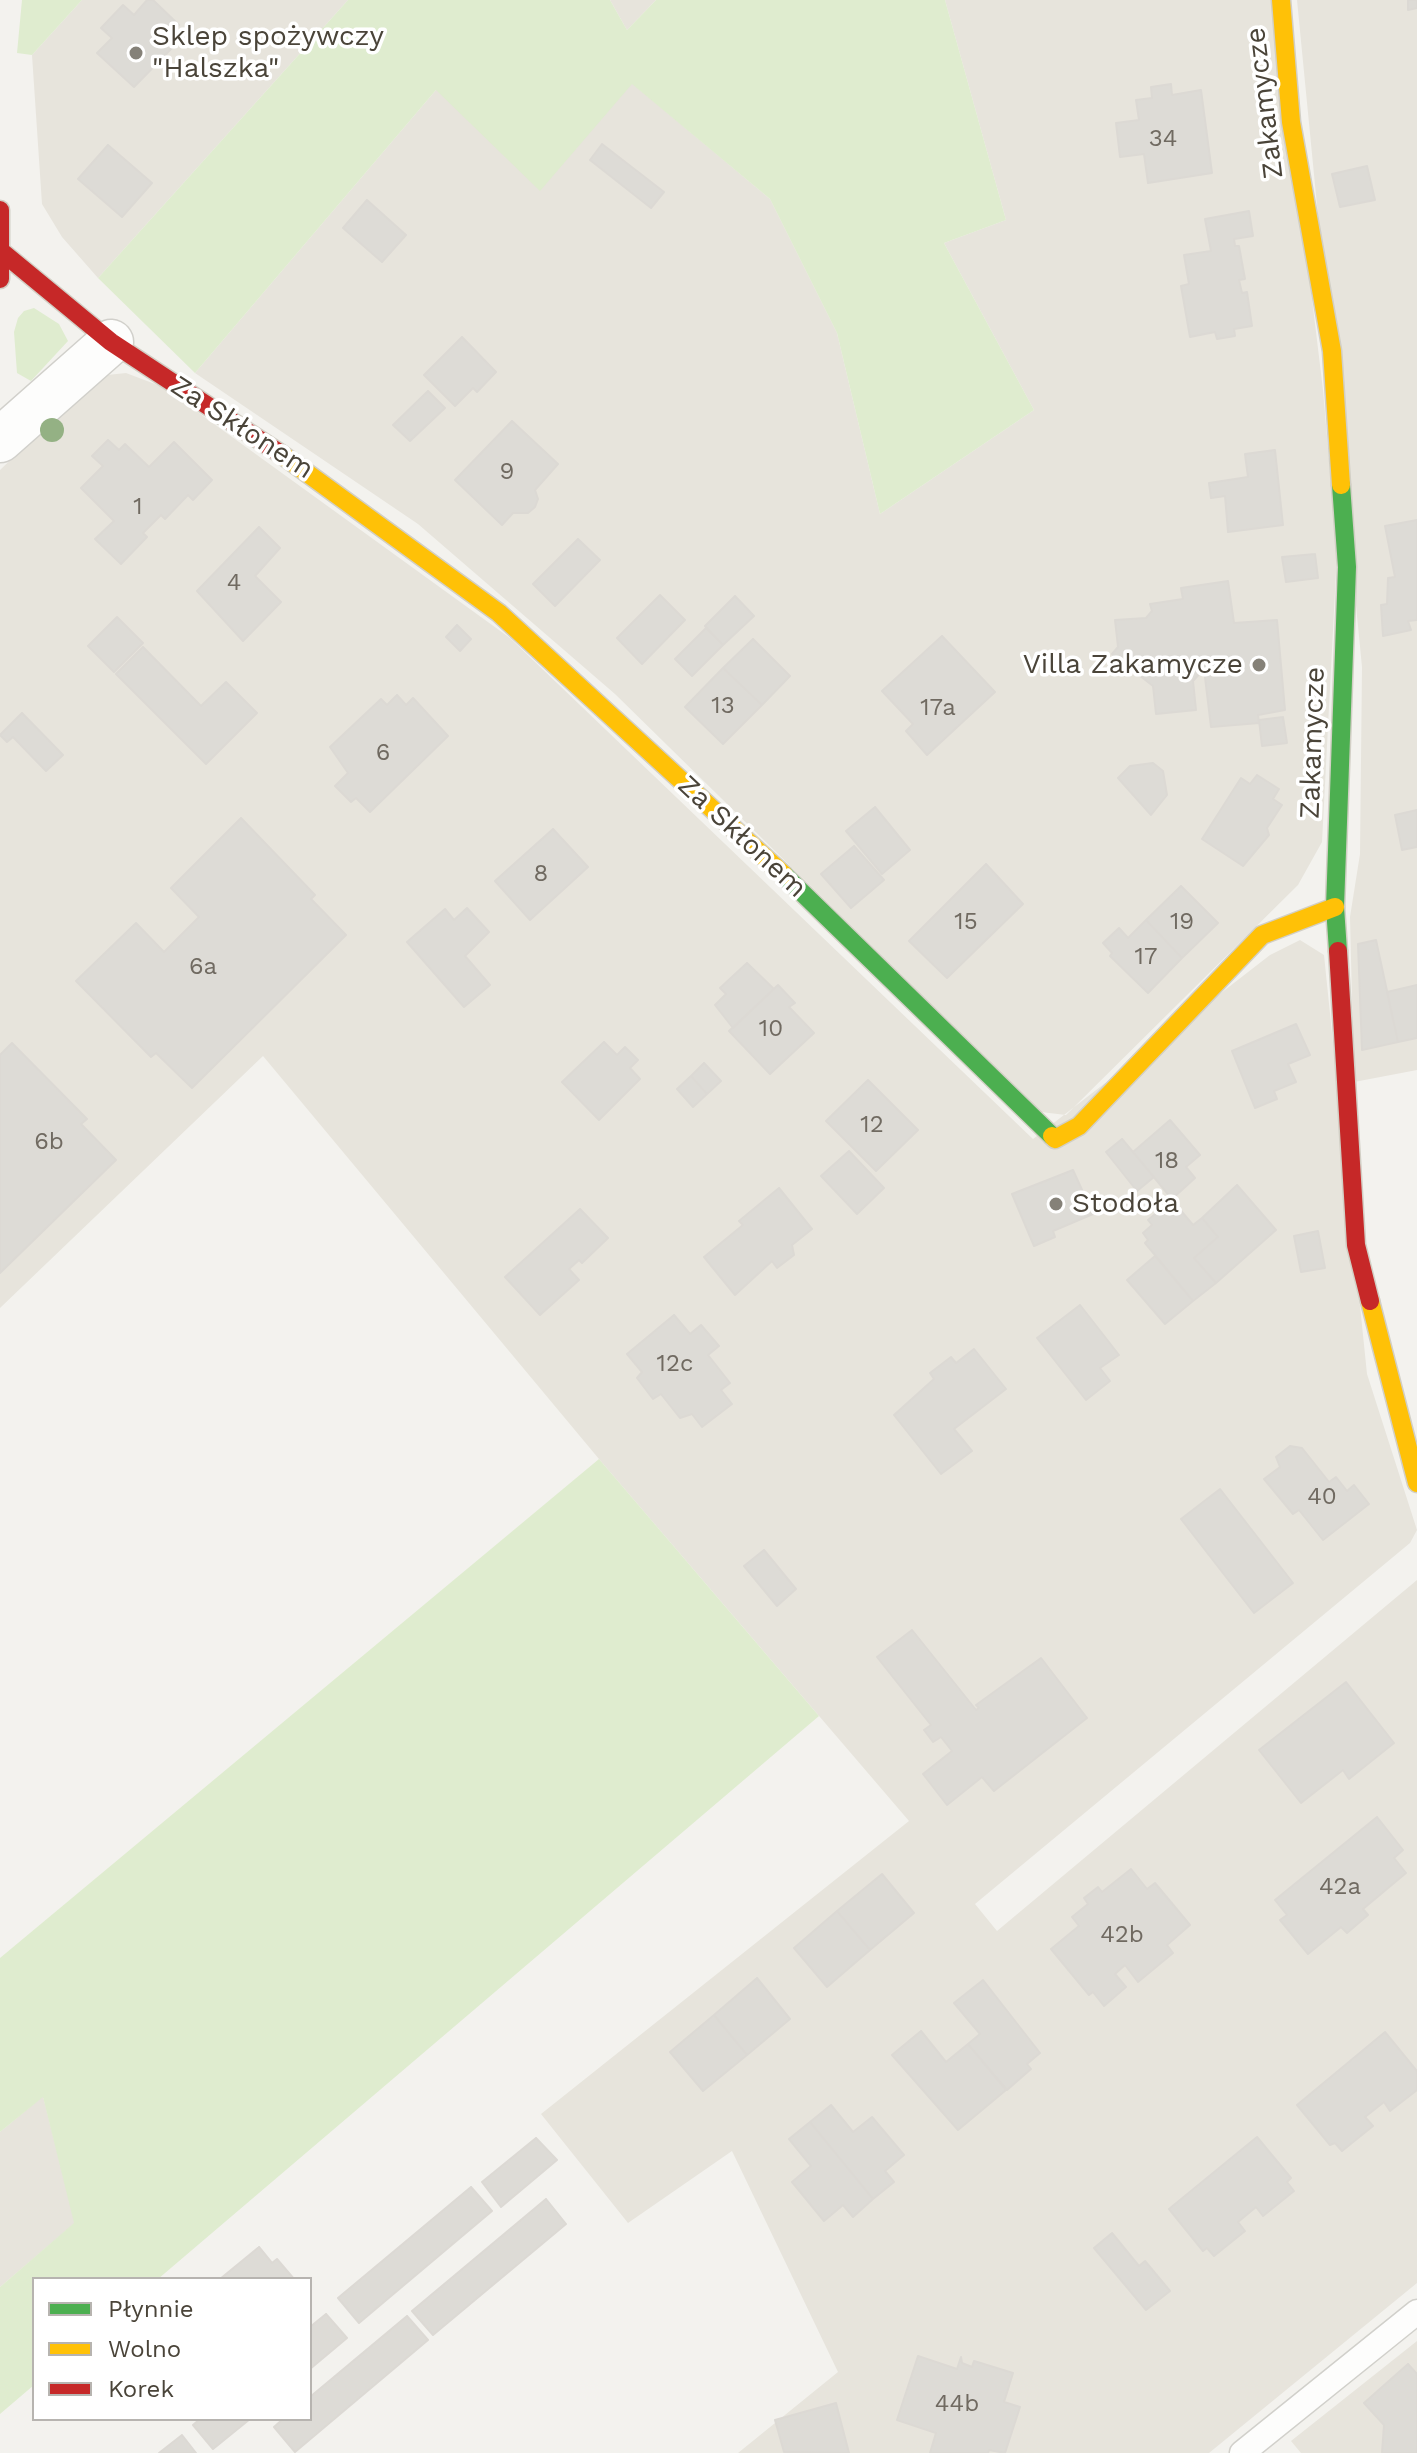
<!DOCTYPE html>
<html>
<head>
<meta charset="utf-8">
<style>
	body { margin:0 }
	#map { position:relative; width:1417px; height:2453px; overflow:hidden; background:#f3f2ee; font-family:"Work Sans",sans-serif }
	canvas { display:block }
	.legend { position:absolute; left:32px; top:2277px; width:280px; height:144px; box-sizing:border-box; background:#fff; border:2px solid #b7b4b0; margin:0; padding:10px 14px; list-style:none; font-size:24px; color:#4a4439 }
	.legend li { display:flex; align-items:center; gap:16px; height:40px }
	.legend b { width:40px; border:2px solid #b7b4b0 }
</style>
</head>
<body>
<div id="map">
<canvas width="1417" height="2453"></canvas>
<ul class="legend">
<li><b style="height:10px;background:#4caf50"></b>Płynnie</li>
<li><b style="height:10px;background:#ffc107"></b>Wolno</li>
<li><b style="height:10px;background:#c62828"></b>Korek</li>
</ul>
</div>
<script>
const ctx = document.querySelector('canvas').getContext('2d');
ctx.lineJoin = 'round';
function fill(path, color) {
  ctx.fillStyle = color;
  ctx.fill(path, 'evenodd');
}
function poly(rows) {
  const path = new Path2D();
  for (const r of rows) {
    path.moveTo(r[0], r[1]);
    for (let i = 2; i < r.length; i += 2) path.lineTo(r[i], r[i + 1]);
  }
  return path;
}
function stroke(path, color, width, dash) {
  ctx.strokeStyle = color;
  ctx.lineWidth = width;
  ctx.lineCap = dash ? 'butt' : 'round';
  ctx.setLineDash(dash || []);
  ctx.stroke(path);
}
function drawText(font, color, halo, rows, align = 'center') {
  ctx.font = font + ' "Work Sans",sans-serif';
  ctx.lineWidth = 7;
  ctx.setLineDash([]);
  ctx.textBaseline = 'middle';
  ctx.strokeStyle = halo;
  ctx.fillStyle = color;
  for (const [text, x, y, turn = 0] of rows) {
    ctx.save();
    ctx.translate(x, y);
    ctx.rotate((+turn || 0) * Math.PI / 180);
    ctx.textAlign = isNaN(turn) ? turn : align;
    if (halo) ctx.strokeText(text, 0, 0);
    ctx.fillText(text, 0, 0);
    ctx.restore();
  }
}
fill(poly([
	[82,0,348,0,98,278,62,237,42,204,32,55],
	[610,0,656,0,627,30],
	[945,0,1276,0,1323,390,1337,553,1322,842,1298,885,1066,1115,1041,1112,615,694,418,524,195,373,436,90,632,83,770,199,837,333,880,514,1034,410,944,243,1006,220],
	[1297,0,1417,0,1417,1070,1354,1082,1350,917,1360,854,1362,667],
	[126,373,163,387,510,638,1033,1139,1270,955,1300,940,1324,955,1367,1374,1417,1530,1410,1543,975,1904,997,1931,1417,1580,1417,2283,1209,2453,738,2453,838,2372,732,2151,628,2223,541,2114,909,1821,599,1459,263,1056,0,1308,0,470,98,376],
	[43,2096,75,2223,0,2287,0,2132],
	[1417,2341,1417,2453,1301,2453,1291,2441]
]), '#e7e4dc');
fill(poly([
	[22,0,82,0,32,55,17,53],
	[348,0,610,0,627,30,656,0,945,0,1006,220,944,243,1034,410,880,514,837,333,770,199,632,84,540,191,436,90,195,373,98,278],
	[34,308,59,324,68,341,31,381,17,373,14,332,18,318,24,311],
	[599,1459,819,1716,158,2279,34,2279,34,2385,0,2414,0,2287,74,2223,43,2097,0,2132,0,1958]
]), '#dfeccf');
const building = poly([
	[147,0,153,0,179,25,164,42,172,48,134,87,97,53,112,38,101,28,123,5,134,15,147,0],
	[1408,0,1417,0,1417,8,1408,10,1408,0],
	[1171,84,1172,95,1201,90,1212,173,1148,183,1144,154,1120,157,1116,123,1139,120,1136,100,1152,98,1151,87,1171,84],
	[602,144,664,192,651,208,590,160,602,144],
	[108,145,152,183,122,217,78,179,108,145],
	[1367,166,1375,200,1340,207,1332,174,1367,166],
	[367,200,406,235,382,262,343,228,367,200],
	[1249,211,1253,236,1234,239,1235,246,1239,246,1245,279,1239,280,1242,293,1247,292,1252,326,1234,329,1235,336,1217,339,1215,332,1190,337,1181,286,1189,284,1184,255,1211,251,1205,219,1249,211],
	[462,337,496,372,477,392,473,388,455,406,424,375,462,337],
	[428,391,445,408,410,441,393,425,428,391],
	[512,421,558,464,535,490,538,499,535,507,528,513,513,513,502,525,455,480,512,421],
	[108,440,119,450,125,444,149,467,174,442,212,480,193,500,188,495,165,519,161,515,143,533,147,537,121,564,95,539,114,521,81,488,103,466,92,456,108,440],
	[1275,450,1283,525,1228,532,1225,496,1211,498,1209,483,1248,477,1245,454,1275,450],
	[1417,520,1417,620,1408,621,1411,630,1383,636,1381,605,1387,604,1388,578,1395,577,1385,526,1417,520],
	[259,527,280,548,255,576,281,602,243,641,197,591,259,527],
	[578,539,600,560,555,606,533,584,578,539],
	[1315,554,1318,578,1286,582,1282,557,1315,554],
	[1228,581,1234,623,1277,620,1285,710,1258,715,1259,723,1211,727,1204,669,1193,681,1196,710,1156,714,1153,686,1112,654,1118,647,1115,620,1146,618,1152,611,1150,604,1183,599,1181,588,1228,581],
	[660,595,685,620,642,664,617,638,660,595],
	[735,596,754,616,723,645,705,626,735,596],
	[117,617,143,643,114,672,88,646,117,617],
	[457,625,471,639,460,651,446,637,457,625],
	[706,628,723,645,692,676,675,659,706,628],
	[942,636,995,692,927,755,906,731,913,724,882,691,942,636],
	[753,639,790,676,762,705,723,668,753,639],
	[143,647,201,706,226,682,257,713,206,764,116,674,143,647],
	[723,668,762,705,723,744,685,707,723,668],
	[397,695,406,705,413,698,448,736,370,812,356,798,351,802,335,786,348,773,330,747,381,699,387,705,397,695],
	[22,713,63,755,46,771,13,737,7,742,0,735,22,713],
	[1283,717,1287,743,1262,746,1259,720,1283,717],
	[1153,763,1163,771,1167,795,1151,815,1118,778,1130,766,1153,763],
	[1257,775,1279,789,1273,799,1282,805,1267,828,1269,835,1243,866,1202,839,1241,778,1250,784,1257,775],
	[875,807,910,850,882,874,846,831,875,807],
	[1417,810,1417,847,1402,850,1395,815,1417,810],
	[241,818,315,895,311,899,346,935,192,1088,156,1053,151,1057,76,981,136,923,164,952,199,917,171,888,241,818],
	[553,829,588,867,530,920,495,881,553,829],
	[854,846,884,880,851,908,821,874,854,846],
	[986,864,1023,904,947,978,909,941,986,864],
	[1181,886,1218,923,1182,958,1146,920,1181,886],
	[467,908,489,932,465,956,490,985,464,1007,407,942,445,909,454,920,467,908],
	[1146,920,1182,958,1148,993,1110,956,1112,953,1103,943,1119,928,1128,938,1146,920],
	[1376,940,1398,1042,1362,1050,1358,944,1376,940],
	[747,963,774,989,733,1028,715,1005,726,994,720,988,747,963],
	[778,985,795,1003,789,1007,814,1033,770,1074,729,1031,778,985],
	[1417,985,1417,1038,1398,1042,1387,992,1417,985],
	[1296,1024,1310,1055,1288,1064,1296,1082,1274,1091,1277,1099,1255,1108,1232,1051,1296,1024],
	[604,1042,617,1055,625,1047,638,1060,630,1068,640,1079,599,1120,562,1082,604,1042],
	[12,1043,87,1119,81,1124,116,1160,0,1273,0,1055,12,1043],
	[704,1063,721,1081,707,1094,691,1076,704,1063],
	[691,1076,707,1094,693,1107,677,1089,691,1076],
	[868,1080,918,1130,876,1171,826,1121,868,1080],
	[1170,1120,1200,1155,1186,1167,1195,1178,1172,1199,1133,1152,1170,1120],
	[1122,1139,1154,1177,1137,1191,1106,1152,1122,1139],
	[849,1151,884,1188,857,1214,821,1176,849,1151],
	[1073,1170,1093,1214,1053,1231,1055,1237,1034,1246,1012,1194,1073,1170],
	[1237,1185,1276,1230,1216,1283,1194,1258,1218,1237,1202,1218,1237,1185],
	[779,1188,812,1229,792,1245,794,1255,777,1268,772,1261,735,1295,704,1257,743,1225,739,1221,779,1188],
	[1172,1200,1193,1225,1202,1218,1218,1237,1194,1258,1216,1283,1193,1301,1145,1243,1148,1240,1143,1233,1152,1225,1148,1220,1172,1200],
	[580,1209,608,1238,582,1263,579,1260,569,1269,579,1280,540,1315,505,1277,580,1209],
	[1318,1231,1325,1268,1301,1272,1294,1236,1318,1231],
	[1155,1256,1193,1301,1165,1324,1127,1280,1155,1256],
	[1080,1305,1119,1355,1100,1368,1110,1381,1086,1400,1037,1338,1080,1305],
	[674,1315,690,1334,701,1325,719,1346,708,1355,730,1383,721,1390,732,1404,702,1427,692,1414,680,1418,661,1394,653,1399,637,1378,642,1372,627,1354,674,1315],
	[974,1349,1006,1389,954,1429,972,1451,941,1474,894,1415,934,1379,930,1373,951,1357,956,1363,974,1349],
	[1290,1446,1302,1448,1329,1482,1336,1477,1347,1491,1354,1485,1369,1504,1323,1540,1299,1510,1293,1514,1264,1479,1280,1467,1276,1457,1290,1446],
	[1220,1489,1293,1583,1254,1613,1181,1519,1220,1489],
	[764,1550,796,1589,777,1606,744,1566,764,1550],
	[912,1630,976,1710,979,1708,976,1705,1041,1658,1087,1718,994,1791,982,1777,947,1805,923,1774,952,1751,941,1737,933,1742,924,1730,931,1725,877,1657,912,1630],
	[1346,1682,1394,1743,1349,1779,1343,1770,1301,1803,1259,1750,1346,1682],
	[1377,1817,1403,1850,1394,1858,1406,1873,1363,1909,1368,1915,1347,1933,1341,1927,1308,1954,1280,1920,1287,1915,1275,1900,1377,1817],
	[1131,1869,1147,1889,1155,1883,1190,1925,1167,1945,1173,1953,1138,1982,1125,1965,1115,1974,1126,1987,1104,2006,1093,1992,1089,1995,1051,1949,1079,1926,1072,1917,1088,1904,1084,1898,1098,1887,1102,1892,1131,1869],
	[882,1874,914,1913,870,1950,837,1911,882,1874],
	[837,1911,870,1950,827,1987,794,1948,837,1911],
	[757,1978,790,2019,747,2055,714,2015,757,1978],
	[983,1980,1040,2053,1027,2064,1031,2069,1007,2090,968,2044,980,2034,954,2003,983,1980],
	[714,2015,747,2055,703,2091,670,2052,714,2015],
	[921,2031,946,2062,968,2044,1006,2090,958,2130,892,2055,921,2031],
	[1385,2032,1417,2071,1417,2090,1390,2111,1384,2102,1365,2117,1373,2126,1342,2151,1335,2143,1330,2145,1297,2105,1385,2032],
	[831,2105,853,2132,872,2117,904,2155,885,2171,894,2182,873,2199,810,2122,831,2105],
	[810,2122,873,2199,853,2217,843,2205,824,2221,792,2182,811,2166,789,2139,810,2122],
	[1257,2137,1291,2178,1287,2182,1294,2191,1263,2216,1256,2207,1238,2222,1245,2231,1214,2256,1207,2248,1203,2251,1169,2209,1257,2137],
	[536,2138,557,2160,501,2207,482,2182,536,2138],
	[471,2187,492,2211,359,2323,338,2298,471,2187],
	[546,2199,566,2224,433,2335,412,2311,546,2199],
	[1112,2233,1139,2266,1145,2261,1170,2291,1146,2310,1094,2248,1112,2233],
	[259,2247,272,2263,277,2259,294,2279,220,2279,259,2247],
	[326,2314,347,2338,310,2369,310,2327,326,2314],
	[407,2316,428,2340,295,2452,274,2427,283,2419,310,2419,310,2397,407,2316],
	[918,2356,957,2369,961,2357,962,2363,972,2367,974,2361,1013,2373,1004,2402,1020,2407,1005,2453,989,2450,988,2453,930,2453,936,2433,897,2420,918,2356],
	[1408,2364,1417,2374,1417,2453,1382,2453,1384,2425,1364,2403,1408,2364],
	[836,2403,849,2453,784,2452,775,2420,836,2403],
	[200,2419,250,2419,213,2449,193,2425,200,2419],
	[182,2435,196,2453,159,2453,182,2435]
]);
fill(building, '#dddbd6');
stroke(building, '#dcd9d4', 2);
const lane = poly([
	[1242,2453,1417,2312]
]);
const street = poly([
	[0,440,111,342]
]);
const fast = poly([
	[784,875,1052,1136],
	[1338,951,1335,907,1347,567,1341,485]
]);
const slow = poly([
	[1281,0,1291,122,1332,351,1341,485],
	[281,454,499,613,784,875],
	[1052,1136,1055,1139,1079,1126,1262,935,1335,907],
	[1370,1301,1417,1483]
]);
const jam = poly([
	[0,210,0,279],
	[2,252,111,342,281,454],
	[1338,951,1356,1245,1370,1301]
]);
stroke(lane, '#d1d0cb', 27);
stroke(street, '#d1d0cb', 47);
stroke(fast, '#d2cfc5', 21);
stroke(slow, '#d2cfc5', 21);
stroke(jam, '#d2cfc5', 21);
stroke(lane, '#fdfdfc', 24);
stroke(street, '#fdfdfc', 44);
stroke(fast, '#4caf50', 18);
stroke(slow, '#ffc107', 18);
stroke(jam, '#c62828', 18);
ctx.fillStyle = '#94b184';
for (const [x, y] of [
	[52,430]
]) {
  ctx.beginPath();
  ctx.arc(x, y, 12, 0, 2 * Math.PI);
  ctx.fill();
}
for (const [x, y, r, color] of [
	[136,53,8,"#858178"],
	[1259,665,8,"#858178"],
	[1056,1204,8,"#858178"]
]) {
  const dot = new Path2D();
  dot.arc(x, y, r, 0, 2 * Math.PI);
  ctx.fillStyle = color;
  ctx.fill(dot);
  stroke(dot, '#fff', 3);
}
drawText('24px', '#706a61', null, [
	["34",1163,139],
	["9",507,472],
	["1",138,507],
	["4",234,583],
	["13",723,706],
	["17a",938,708],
	["6",383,753],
	["8",541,874],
	["15",966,922],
	["19",1182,922],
	["17",1146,957],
	["6a",203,967],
	["10",771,1029],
	["12",872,1125],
	["6b",49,1142],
	["18",1167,1161],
	["12c",675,1364],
	["40",1322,1497],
	["42a",1340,1887],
	["42b",1122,1935],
	["44b",957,2404]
]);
drawText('28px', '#4a4439', '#fff', [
	["Sklep spożywczy",152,37],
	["\"Halszka\"",152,69],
	["Villa Zakamycze",1243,665,"right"],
	["Stodoła",1072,1204]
], 'left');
drawText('28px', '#4a4439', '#fff', [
	["Zakamycze",1265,103,-97],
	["Za Skłonem",242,428,33],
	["Zakamycze",1313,743,-88],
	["Za Skłonem",742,837,43]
]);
</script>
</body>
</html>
